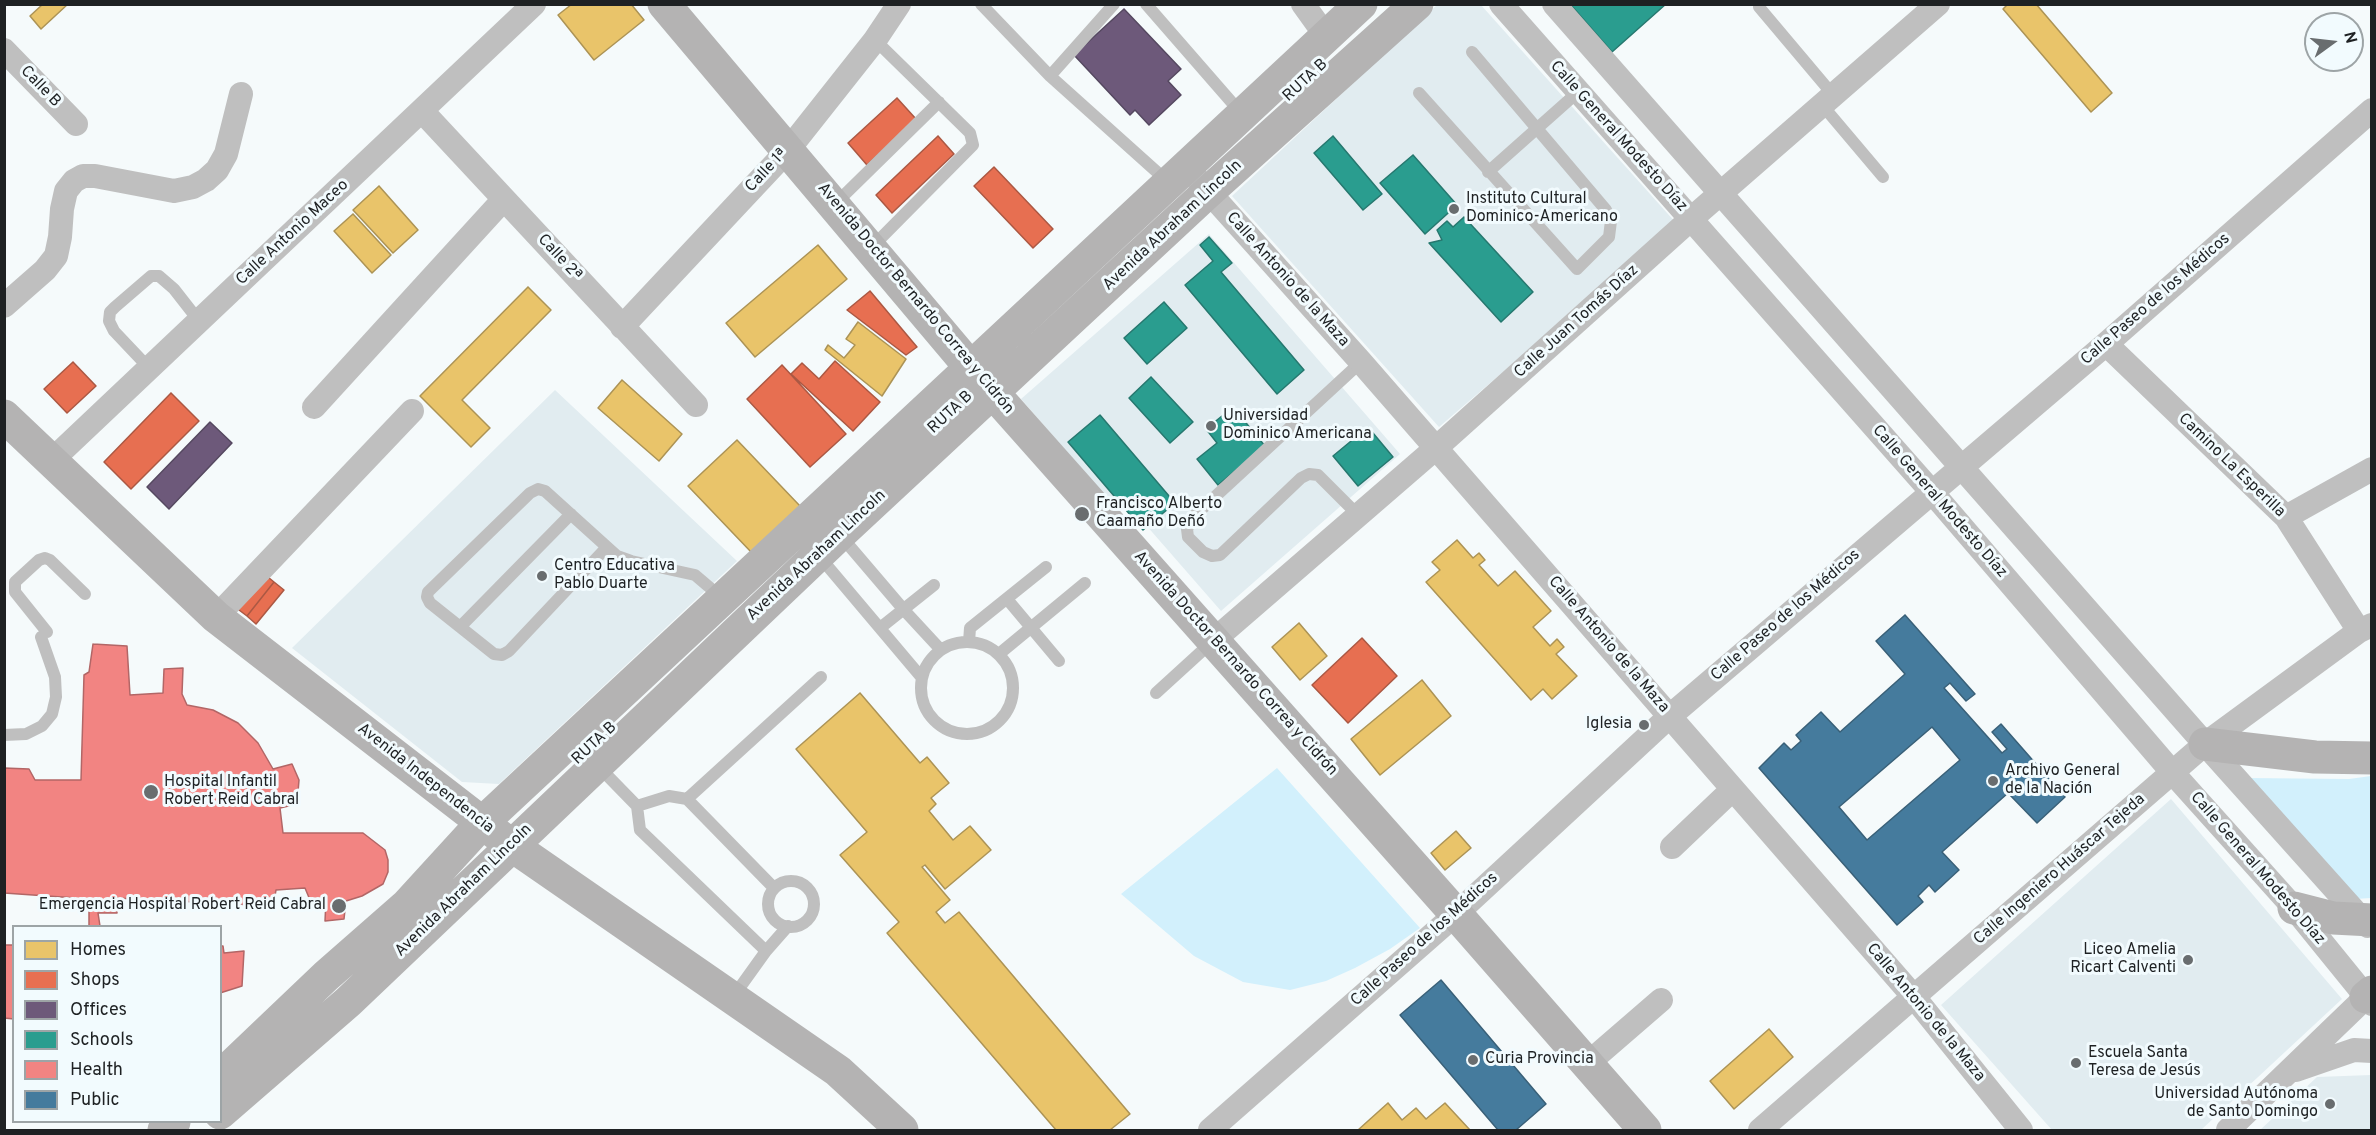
<!DOCTYPE html>
<html>
<head>
<meta charset="utf-8">
<style>
	body { margin:0 }
	#map { position:relative; width:2376px; height:1135px; overflow:hidden; background:#f5fafb; font-family:Overpass,sans-serif }
	canvas { display:block }
	.frame { position:absolute; inset:0; border:6px solid #1e2123; pointer-events:none }
	.legend { position:absolute; left:12px; top:925px; width:210px; height:198px; box-sizing:border-box; background:#f2fbfe; border:2px solid #9da4a6; margin:0; padding:8px 10px; list-style:none; font-size:18px; color:#1e2123 }
	.legend li { display:flex; align-items:center; gap:12px; height:30px }
	.legend b { width:30px; border:2px solid #9da4a6 }
	.north { position:absolute; left:2304px; top:12px; width:60px; height:60px; box-sizing:border-box; background:#f2fbfe; border:2px solid #9da4a6; border-radius:50%; rotate:75deg; font-size:16px; font-weight:700; line-height:24px; text-align:center; color:#1e2123 }
	.north::after { content:''; display:block; margin:auto; width:21px; height:27px; background:#696d6f; clip-path:polygon(50% 0,100% 100%,50% 72%,0 100%) }
</style>
</head>
<body>
<div id="map">
<canvas width="2376" height="1135"></canvas>
<div class="frame"></div>
<ul class="legend">
<li><b style="height:16px;background:#e9c46a"></b>Homes</li>
<li><b style="height:16px;background:#e76f51"></b>Shops</li>
<li><b style="height:16px;background:#6d597a"></b>Offices</li>
<li><b style="height:16px;background:#2a9d8f"></b>Schools</li>
<li><b style="height:16px;background:#f28482"></b>Health</li>
<li><b style="height:16px;background:#457b9d"></b>Public</li>
</ul>
<div class="north">N</div>
</div>
<script>
const ctx = document.querySelector('canvas').getContext('2d');
ctx.lineJoin = 'round';
function fill(path, color) {
  ctx.fillStyle = color;
  ctx.fill(path, 'evenodd');
}
function poly(rows) {
  const path = new Path2D();
  for (const r of rows) {
    if (r.length === 3) {
      path.moveTo(r[0] + r[2], r[1]);
      path.arc(r[0], r[1], r[2], 0, 2 * Math.PI);
      continue;
    }
    path.moveTo(r[0], r[1]);
    for (let i = 2; i < r.length; i += 2) path.lineTo(r[i], r[i + 1]);
  }
  return path;
}
function stroke(path, color, width, dash) {
  ctx.strokeStyle = color;
  ctx.lineWidth = width;
  ctx.lineCap = dash ? 'butt' : 'round';
  ctx.setLineDash(dash || []);
  ctx.stroke(path);
}
function drawText(font, color, halo, rows, align = 'center') {
  ctx.font = font + ' Overpass,sans-serif';
  ctx.lineWidth = 6;
  ctx.setLineDash([]);
  ctx.textBaseline = 'middle';
  ctx.strokeStyle = halo;
  ctx.fillStyle = color;
  for (const [text, x, y, turn = 0] of rows) {
    ctx.save();
    ctx.translate(x, y);
    ctx.rotate((+turn || 0) * Math.PI / 180);
    ctx.textAlign = isNaN(turn) ? turn : align;
    if (halo) ctx.strokeText(text, 0, 0);
    ctx.fillText(text, 0, 0);
    ctx.restore();
  }
}
fill(poly([
	[1437,5,1481,5,1676,223,1439,427,1232,196],
	[1209,234,1400,454,1221,611,1125,501,1116,508,1021,399],
	[555,390,737,561,499,784,462,782,292,648],
	[2171,799,2342,999,2201,1130,2052,1130,1941,1005],
	[2371,1075,2371,1130,2260,1130,2317,1077]
]), '#e1ecf0');
fill(poly([
	[1277,768,1420,928,1390,949,1355,968,1326,981,1290,990,1243,982,1194,956,1121,894],
	[2371,776,2371,898,2355,899,2246,778,2349,779]
]), '#d2f0fc');
const homes = poly([
	[43,4,68,4,41,29,30,16,43,4],
	[572,4,631,4,644,20,594,60,558,15,572,4],
	[2008,4,2036,4,2112,93,2091,112,2003,9,2008,4],
	[379,186,418,230,393,253,353,210,379,186],
	[353,214,391,255,372,273,334,231,353,214],
	[818,245,847,279,755,357,726,323,818,245],
	[528,287,551,310,462,400,490,428,471,447,420,396,528,287],
	[858,322,906,359,882,396,825,350,828,345,844,358,855,345,846,339,858,322],
	[622,380,682,434,659,461,598,408,622,380],
	[737,440,800,506,752,553,688,486,737,440],
	[1457,540,1473,558,1479,553,1485,560,1479,565,1498,586,1515,571,1551,611,1533,627,1550,646,1557,639,1564,647,1556,654,1577,676,1552,699,1543,689,1531,700,1426,582,1440,570,1432,562,1457,540],
	[1299,623,1327,656,1300,680,1272,647,1299,623],
	[1422,680,1451,716,1380,775,1351,739,1422,680],
	[860,693,920,763,927,757,949,783,931,798,936,804,929,811,953,840,970,826,991,850,945,889,925,865,922,867,950,900,936,912,945,923,959,912,1130,1114,1110,1130,1056,1130,887,933,899,922,840,855,867,832,796,749,860,693],
	[1456,831,1471,848,1445,870,1431,853,1456,831],
	[1769,1029,1793,1057,1734,1109,1710,1081,1769,1029],
	[1388,1103,1402,1120,1416,1108,1426,1119,1445,1103,1470,1130,1358,1130,1388,1103]
]);
fill(homes, '#e9c46a');
stroke(homes, '#ac9355', 1.5);
const shops = poly([
	[897,98,916,119,867,165,848,143,897,98],
	[938,136,954,154,892,213,876,195,938,136],
	[994,167,1053,229,1033,248,974,186,994,167],
	[870,291,917,347,906,355,847,310,870,291],
	[835,361,880,402,853,431,791,374,802,363,819,379,835,361],
	[73,362,96,386,67,413,44,389,73,362],
	[782,365,846,434,810,467,747,399,782,365],
	[171,393,199,421,131,489,104,462,171,393],
	[263,573,274,582,247,616,235,607,263,573],
	[274,582,284,590,256,624,247,616,274,582],
	[1362,638,1397,676,1348,723,1312,685,1362,638]
]);
fill(shops, '#e76f51');
stroke(shops, '#ab5843', 1.5);
const offices = poly([
	[1124,9,1181,69,1168,81,1181,95,1149,125,1135,110,1130,115,1074,55,1124,9],
	[210,422,232,443,169,509,147,487,210,422]
]);
fill(offices, '#6d597a');
stroke(offices, '#554860', 1.5);
const schools = poly([
	[1570,4,1666,4,1612,52,1570,4],
	[1333,136,1382,194,1363,210,1314,153,1333,136],
	[1413,155,1457,205,1425,234,1380,183,1413,155],
	[1464,217,1533,292,1501,322,1429,243,1442,240,1437,230,1447,221,1453,227,1464,217],
	[1209,237,1232,263,1221,272,1304,370,1277,394,1185,285,1213,261,1200,245,1209,237],
	[1164,302,1187,328,1147,364,1124,338,1164,302],
	[1151,377,1193,422,1170,443,1129,398,1151,377],
	[1233,407,1265,446,1218,485,1197,459,1217,443,1206,429,1233,407],
	[1100,415,1175,503,1143,530,1068,442,1100,415],
	[1368,427,1393,457,1358,486,1333,456,1368,427]
]);
fill(schools, '#2a9d8f');
stroke(schools, '#26786f', 1.5);
const health = poly([
	[93,644,127,646,130,695,163,693,164,669,183,668,182,694,187,705,213,710,238,723,258,743,273,769,292,764,299,780,297,804,280,808,283,833,363,833,385,850,388,860,388,872,383,884,362,896,346,901,344,919,325,921,326,900,310,900,305,888,276,890,273,906,116,898,117,913,98,913,100,926,89,926,89,910,76,909,76,898,4,893,4,768,29,769,35,780,81,780,84,675,89,672,93,644],
	[4,945,14,945,14,1019,4,1018,4,945],
	[220,946,223,946,224,953,244,951,242,986,220,993,220,946]
]);
fill(health, '#f28482');
stroke(health, '#b26666', 1.5);
const public = poly([
	[1905,615,1975,694,1966,701,1950,683,1944,688,2002,753,2007,749,1992,732,2001,724,2065,797,2037,823,2008,793,1942,852,1959,870,1935,892,1929,885,1918,896,1923,902,1897,925,1759,768,1784,743,1791,750,1801,741,1796,735,1821,712,1840,732,1905,674,1876,641,1905,615],
	[1932,727,1960,760,1867,840,1839,807,1932,727],
	[1441,980,1546,1104,1516,1130,1498,1130,1400,1015,1441,980]
]);
fill(public, '#457b9d');
stroke(public, '#396078', 1.5);
stroke(poly([
	[981,4,1050,76,1167,181],
	[1146,4,1241,113],
	[1759,7,1834,96],
	[1050,76,1114,4],
	[1419,93,1577,269,1609,237,1611,221,1606,210,1472,52],
	[1823,106,1883,177],
	[1488,172,1578,92],
	[835,204,939,102],
	[872,247,973,145,970,133,875,40],
	[149,368,114,331,109,321,110,312,115,307,151,276,159,276,174,289,199,321],
	[1358,515,1318,475,1309,474,1301,478,1220,555,1212,556,1203,552,1188,537,1187,529,1193,517,1361,362],
	[840,535,904,610,941,650],
	[607,547,509,651,502,655,494,654,430,603,427,597,428,592,530,493,538,489,545,491,607,547,617,556,631,561,695,575,722,598],
	[819,556,922,678],
	[1007,599,1059,661],
	[460,627,571,514],
	[880,628,934,585],
	[47,632,15,592,15,582,39,560,45,558,50,560,85,594],
	[969,642,970,628,1046,567],
	[967,688,46],
	[999,654,1085,583],
	[1156,693,1213,641],
	[4,735,26,734,42,726,52,714,56,697,55,677,41,637],
	[598,766,637,806,669,796,687,799,774,888],
	[687,799,821,677],
	[637,806,640,830,766,951],
	[791,904,23],
	[733,997,766,951,788,926]
]), '#bfbfbf', 12);
stroke(poly([
	[1303,4,1326,36],
	[1501,4,1931,491,2172,772,2294,908,2372,1004],
	[1554,4,2205,744,2368,926],
	[4,50,76,124],
	[422,111,696,405],
	[1198,180,1361,362,1914,997,2021,1130],
	[4,306,45,270,56,256,60,237,62,209,66,191,74,181,83,176,95,176,174,191,193,187,206,180,217,170,226,154,241,94],
	[622,327,788,150,875,40,899,4],
	[2106,344,2286,517,2359,631],
	[314,407,504,199],
	[51,461,534,4],
	[2286,517,2372,469],
	[216,617,412,411],
	[1214,640,1436,448,1691,219,1938,4],
	[1672,847,1733,789],
	[1587,1064,1661,1000],
	[2296,1070,2354,1050,2372,1051],
	[1210,1130,1456,914,1670,716,2106,344,2372,110],
	[1760,1130,2205,744,2359,631,2372,625],
	[2228,1130,2366,997]
]), '#bfbfbf', 24);
stroke(poly([
	[664,4,971,368,1456,914,1645,1130],
	[4,416,216,617,511,845,838,1071,902,1130],
	[2205,744,2315,757,2372,758],
	[2294,908,2333,918,2372,920],
	[2366,997,2372,992],
	[220,1077,326,976,407,905,482,823,1361,4],
	[220,1113,348,1002,840,534,1208,192,1417,4],
	[164,1130,174,1122]
]), '#b4b3b3', 33);
for (const [x, y, r, color] of [
	[1454,209,6,"#696d6f"],
	[1211,426,6,"#696d6f"],
	[1082,514,8,"#696d6f"],
	[542,576,6,"#696d6f"],
	[1644,725,6,"#696d6f"],
	[1993,781,6,"#696d6f"],
	[151,792,8,"#696d6f"],
	[339,906,8,"#696d6f"],
	[2188,960,6,"#696d6f"],
	[1473,1060,6,"#696d6f"],
	[2076,1063,6,"#696d6f"],
	[2330,1104,6,"#696d6f"]
]) {
  const dot = new Path2D();
  dot.arc(x, y, r, 0, 2 * Math.PI);
  ctx.fillStyle = color;
  ctx.fill(dot);
  stroke(dot, '#f2fbfe', 2);
}
drawText('16px', '#1e2123', '#f2fbfe', [
	["RUTA B",1306,81,-43],
	["Calle B",40,87,46],
	["Calle General Modesto Díaz",1618,137,48],
	["Calle 1ª",767,171,-47],
	["Avenida Abraham Lincoln",1173,226,-43],
	["Calle Antonio Maceo",293,233,-43],
	["Calle 2ª",559,258,47],
	["Calle Antonio de la Maza",1287,280,48],
	["Avenida Doctor Bernardo Correa y Cidrón",915,299,50],
	["Calle Paseo de los Médicos",2156,300,-41],
	["Calle Juan Tomás Díaz",1577,322,-42],
	["RUTA B",951,413,-43],
	["Camino La Esperilla",2231,466,44],
	["Calle General Modesto Díaz",1939,502,49],
	["Avenida Abraham Lincoln",817,556,-43],
	["Calle Paseo de los Médicos",1786,616,-41],
	["Calle Antonio de la Maza",1608,645,49],
	["Avenida Doctor Bernardo Correa y Cidrón",1235,664,48],
	["RUTA B",595,744,-43],
	["Avenida Independencia",425,779,38],
	["Calle General Modesto Díaz",2257,869,49],
	["Calle Ingeniero Huáscar Tejeda",2060,870,-41],
	["Avenida Abraham Lincoln",464,891,-44],
	["Calle Paseo de los Médicos",1425,940,-42],
	["Calle Antonio de la Maza",1925,1013,50]
]);
drawText('16px', '#1e2123', '#f2fbfe', [
	["Instituto Cultural",1466,200],
	["Dominico-Americano",1466,218],
	["Universidad",1223,417],
	["Dominico Americana",1223,435],
	["Francisco Alberto",1096,505],
	["Caamaño Deñó",1096,523],
	["Centro Educativa",554,567],
	["Pablo Duarte",554,585],
	["Iglesia",1632,725,"right"],
	["Archivo General",2005,772],
	["de la Nación",2005,790],
	["Hospital Infantil",164,783],
	["Robert Reid Cabral",164,801],
	["Emergencia Hospital Robert Reid Cabral",326,906,"right"],
	["Liceo Amelia",2176,951,"right"],
	["Ricart Calventi",2176,969,"right"],
	["Escuela Santa",2088,1054],
	["Teresa de Jesús",2088,1072],
	["Curia Provincia",1485,1060],
	["Universidad Autónoma",2318,1095,"right"],
	["de Santo Domingo",2318,1113,"right"]
], 'left');
</script>
</body>
</html>
